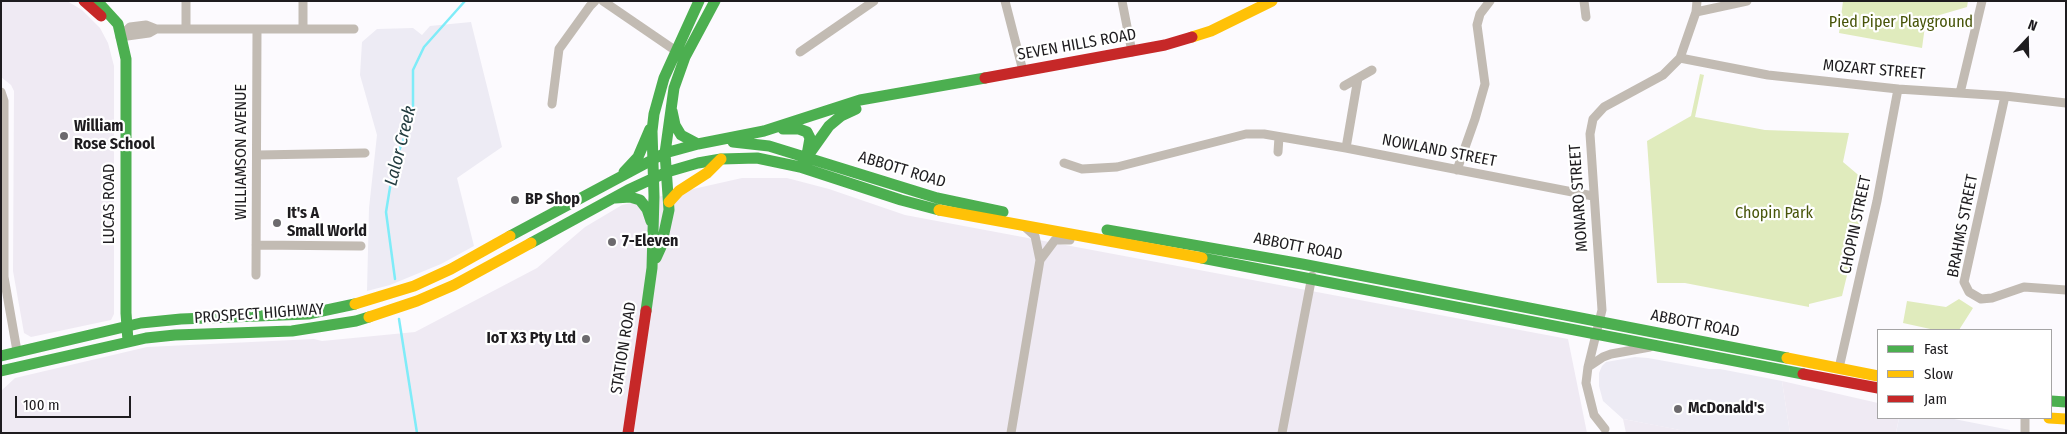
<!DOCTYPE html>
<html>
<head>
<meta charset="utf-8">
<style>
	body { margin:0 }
	#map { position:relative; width:2067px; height:434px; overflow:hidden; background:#fcfafe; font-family:"Fira Sans Condensed",sans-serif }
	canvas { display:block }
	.frame { position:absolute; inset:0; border:2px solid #1e1c1f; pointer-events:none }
	.legend { position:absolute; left:1877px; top:329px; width:175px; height:90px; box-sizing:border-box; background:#fff; border:1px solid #a5a4a5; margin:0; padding:6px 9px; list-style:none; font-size:15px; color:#1e1c1f }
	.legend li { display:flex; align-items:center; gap:10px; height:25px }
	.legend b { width:25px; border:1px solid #a5a4a5 }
	.north { position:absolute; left:2002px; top:15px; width:50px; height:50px; -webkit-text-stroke:4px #fff; paint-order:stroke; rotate:21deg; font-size:14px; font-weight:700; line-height:20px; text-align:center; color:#1e1c1f }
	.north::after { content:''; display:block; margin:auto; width:18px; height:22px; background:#1e1c1f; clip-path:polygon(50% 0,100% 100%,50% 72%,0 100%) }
	.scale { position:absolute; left:15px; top:396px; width:116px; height:22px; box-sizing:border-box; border:2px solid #1e1c1f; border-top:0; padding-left:6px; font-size:15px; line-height:18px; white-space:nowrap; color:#1e1c1f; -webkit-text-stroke:4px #fff; paint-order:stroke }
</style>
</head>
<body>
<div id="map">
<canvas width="2067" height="434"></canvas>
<div class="frame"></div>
<ul class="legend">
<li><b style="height:6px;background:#4caf50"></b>Fast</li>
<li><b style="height:6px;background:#ffc107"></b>Slow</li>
<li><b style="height:6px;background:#c62828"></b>Jam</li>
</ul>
<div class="north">N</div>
<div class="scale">100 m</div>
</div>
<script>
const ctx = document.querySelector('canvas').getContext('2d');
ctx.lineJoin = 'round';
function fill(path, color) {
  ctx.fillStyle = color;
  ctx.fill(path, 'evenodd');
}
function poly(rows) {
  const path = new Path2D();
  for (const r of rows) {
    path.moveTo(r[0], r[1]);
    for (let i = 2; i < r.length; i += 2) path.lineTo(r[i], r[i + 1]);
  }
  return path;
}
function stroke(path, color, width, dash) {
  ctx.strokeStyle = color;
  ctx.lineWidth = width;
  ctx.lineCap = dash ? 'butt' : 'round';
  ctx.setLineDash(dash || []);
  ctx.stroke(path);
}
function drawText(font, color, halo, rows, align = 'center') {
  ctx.font = font + ' "Fira Sans Condensed",sans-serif';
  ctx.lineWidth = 4.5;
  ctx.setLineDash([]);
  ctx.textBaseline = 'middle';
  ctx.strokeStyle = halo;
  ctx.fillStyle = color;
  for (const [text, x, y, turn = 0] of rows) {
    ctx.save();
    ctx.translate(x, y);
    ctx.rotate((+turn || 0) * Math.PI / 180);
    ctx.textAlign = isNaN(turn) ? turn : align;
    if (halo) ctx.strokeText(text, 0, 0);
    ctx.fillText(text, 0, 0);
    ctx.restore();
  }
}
fill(poly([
	[471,22,502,147,457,178,474,246,441,264,390,285,367,291,369,208,377,135,360,75,362,42,377,29,413,28,422,35,430,26],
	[1635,357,1648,358,1709,369,1720,369,1782,381,1790,433,1695,433,1623,419,1603,401,1599,386,1599,373,1602,366,1606,362],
	[1899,418,1949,418,2010,430,2010,433,1896,433]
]), '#edebf4');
fill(poly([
	[1,1,67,1,82,10,100,28,108,43,114,66,114,314,111,320,31,337,24,333,13,271,14,91,11,85,1,77],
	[742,178,787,178,829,189,905,215,1568,339,1587,433,1,433,1,391,15,378,147,347,314,339,322,341,415,332,537,268,585,227,622,205],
	[1782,381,1878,403,1878,418,1899,418,1896,433,1790,433],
	[1623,419,1660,426,1695,433,1626,433]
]), '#efeaf3');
fill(poly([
	[1843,1,1968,1,1967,7,1926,19,1922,48,1839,33],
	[1700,74,1704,75,1695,117,1765,130,1849,133,1843,162,1869,184,1842,296,1809,304,1809,307,1685,283,1657,283,1647,141,1691,116],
	[1959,299,1973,308,1959,330,1935,330,1903,323,1907,301,1946,307]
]), '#e0ebbd');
stroke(poly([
	[395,279,386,212,394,163,409,126,413,111,413,70,424,47,465,1],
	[399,319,417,433]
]), '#7fecf8', 2.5);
stroke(poly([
	[303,1,303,29],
	[603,1,679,53],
	[1005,1,1023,71],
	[1122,1,1132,52],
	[1584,1,1586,17],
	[1696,12,1747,1],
	[186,29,186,1],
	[120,37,130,27,146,25,156,29,354,29],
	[120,37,149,33,156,29],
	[800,52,874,1],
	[1680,58,1768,75,1898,89,2005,96,2066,103],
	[1344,86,1372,70],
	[1,92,4,101,4,277,17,351],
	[1960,93,1982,1],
	[2005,96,1964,282,1969,292,1981,299,1992,298,2024,287,2066,290],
	[552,104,559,49,590,6,595,1],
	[1346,148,1358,78],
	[1278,152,1279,137],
	[258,155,365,153],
	[1064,163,1082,169,1117,167,1246,134,1264,134,1346,148,1593,196],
	[1457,170,1475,119,1485,84,1477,25,1480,14,1490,1],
	[256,245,361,246],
	[1040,260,1055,240,1070,240],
	[256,275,257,29],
	[1588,367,1603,357,1611,354,1650,347],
	[1839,368,1877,201,1898,89],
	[1605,429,1594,415,1586,383,1588,367,1602,310,1590,134,1593,119,1604,107,1663,75,1680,58,1696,12,1697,1],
	[1011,433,1040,260,1035,236,1026,228],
	[1282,433,1312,276],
	[2025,433,2025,418]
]), '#c2bbb3', 9);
stroke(poly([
	[97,1,118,24,126,59,126,313,128,341],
	[672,111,675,125,681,135,698,144],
	[783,129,799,129,807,132,810,138,807,155],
	[733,142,769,146,937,198,1003,212],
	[802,164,829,126,841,116,856,109],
	[624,172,638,157,650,129],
	[615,198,630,197,640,200,647,209,651,221],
	[1107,230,1302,264,1787,358],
	[510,236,665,153,698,144,764,131,860,100,985,78],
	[531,243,628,190,667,172,698,163,721,159,757,158,800,167,901,200,939,210],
	[656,258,661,247,669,210,665,153,674,88,685,57,715,1],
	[1202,258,1803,374],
	[646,311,652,268,654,196,652,131,654,114,664,78,699,1],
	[1,356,141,323,181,319,308,314,355,304],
	[1,371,146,338,175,335,292,331,356,321,369,317],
	[2051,401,2066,402]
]), '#4caf50', 11);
stroke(poly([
	[1192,37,1211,31,1272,1],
	[669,202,679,191,707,173,721,159],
	[939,210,1202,258],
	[355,304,414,286,451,269,510,236],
	[369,317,417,301,454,285,531,243],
	[1787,358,1878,376],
	[2049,418,2066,419]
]), '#ffc107', 11);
stroke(poly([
	[84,1,101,16],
	[985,78,1165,45,1192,37],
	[1803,374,1878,388],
	[628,433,646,311]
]), '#c62828', 11);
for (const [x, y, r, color] of [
	[64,136,5,"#6c6a6d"],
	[515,200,5,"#6c6a6d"],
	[277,223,5,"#6c6a6d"],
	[612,242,5,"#6c6a6d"],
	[586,339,5,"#6c6a6d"],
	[1678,409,5,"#6c6a6d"]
]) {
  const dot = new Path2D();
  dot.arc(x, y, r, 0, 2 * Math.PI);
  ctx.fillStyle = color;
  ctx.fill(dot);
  stroke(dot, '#fff', 2);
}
drawText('16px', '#48550a', '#fff', [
	["Pied Piper Playground",1901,23],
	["Chopin Park",1774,214]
]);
drawText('16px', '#1e1c1f', '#fff', [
	["SEVEN HILLS ROAD",1077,45,-10],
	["MOZART STREET",1874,70,5],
	["NOWLAND STREET",1439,151,11],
	["WILLIAMSON AVENUE",242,152,-90],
	["ABBOTT ROAD",902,170,17],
	["MONARO STREET",1579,198,-94],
	["LUCAS ROAD",110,204,-90],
	["CHOPIN STREET",1856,225,-78],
	["BRAHMS STREET",1963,226,-79],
	["ABBOTT ROAD",1298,247,11],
	["PROSPECT HIGHWAY",259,314,-4],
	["ABBOTT ROAD",1695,324,11],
	["STATION ROAD",624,348,-81]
]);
drawText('bold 16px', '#1e1c1f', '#fff', [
	["William",74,127],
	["Rose School",74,145],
	["BP Shop",525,200],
	["It's A",287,214],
	["Small World",287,232],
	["7-Eleven",622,242],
	["IoT X3 Pty Ltd",576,339,"right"],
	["McDonald's",1688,409]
], 'left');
drawText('italic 18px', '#233c3f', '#fff', [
	["Lalor Creek",401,146,-76]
]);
</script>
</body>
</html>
